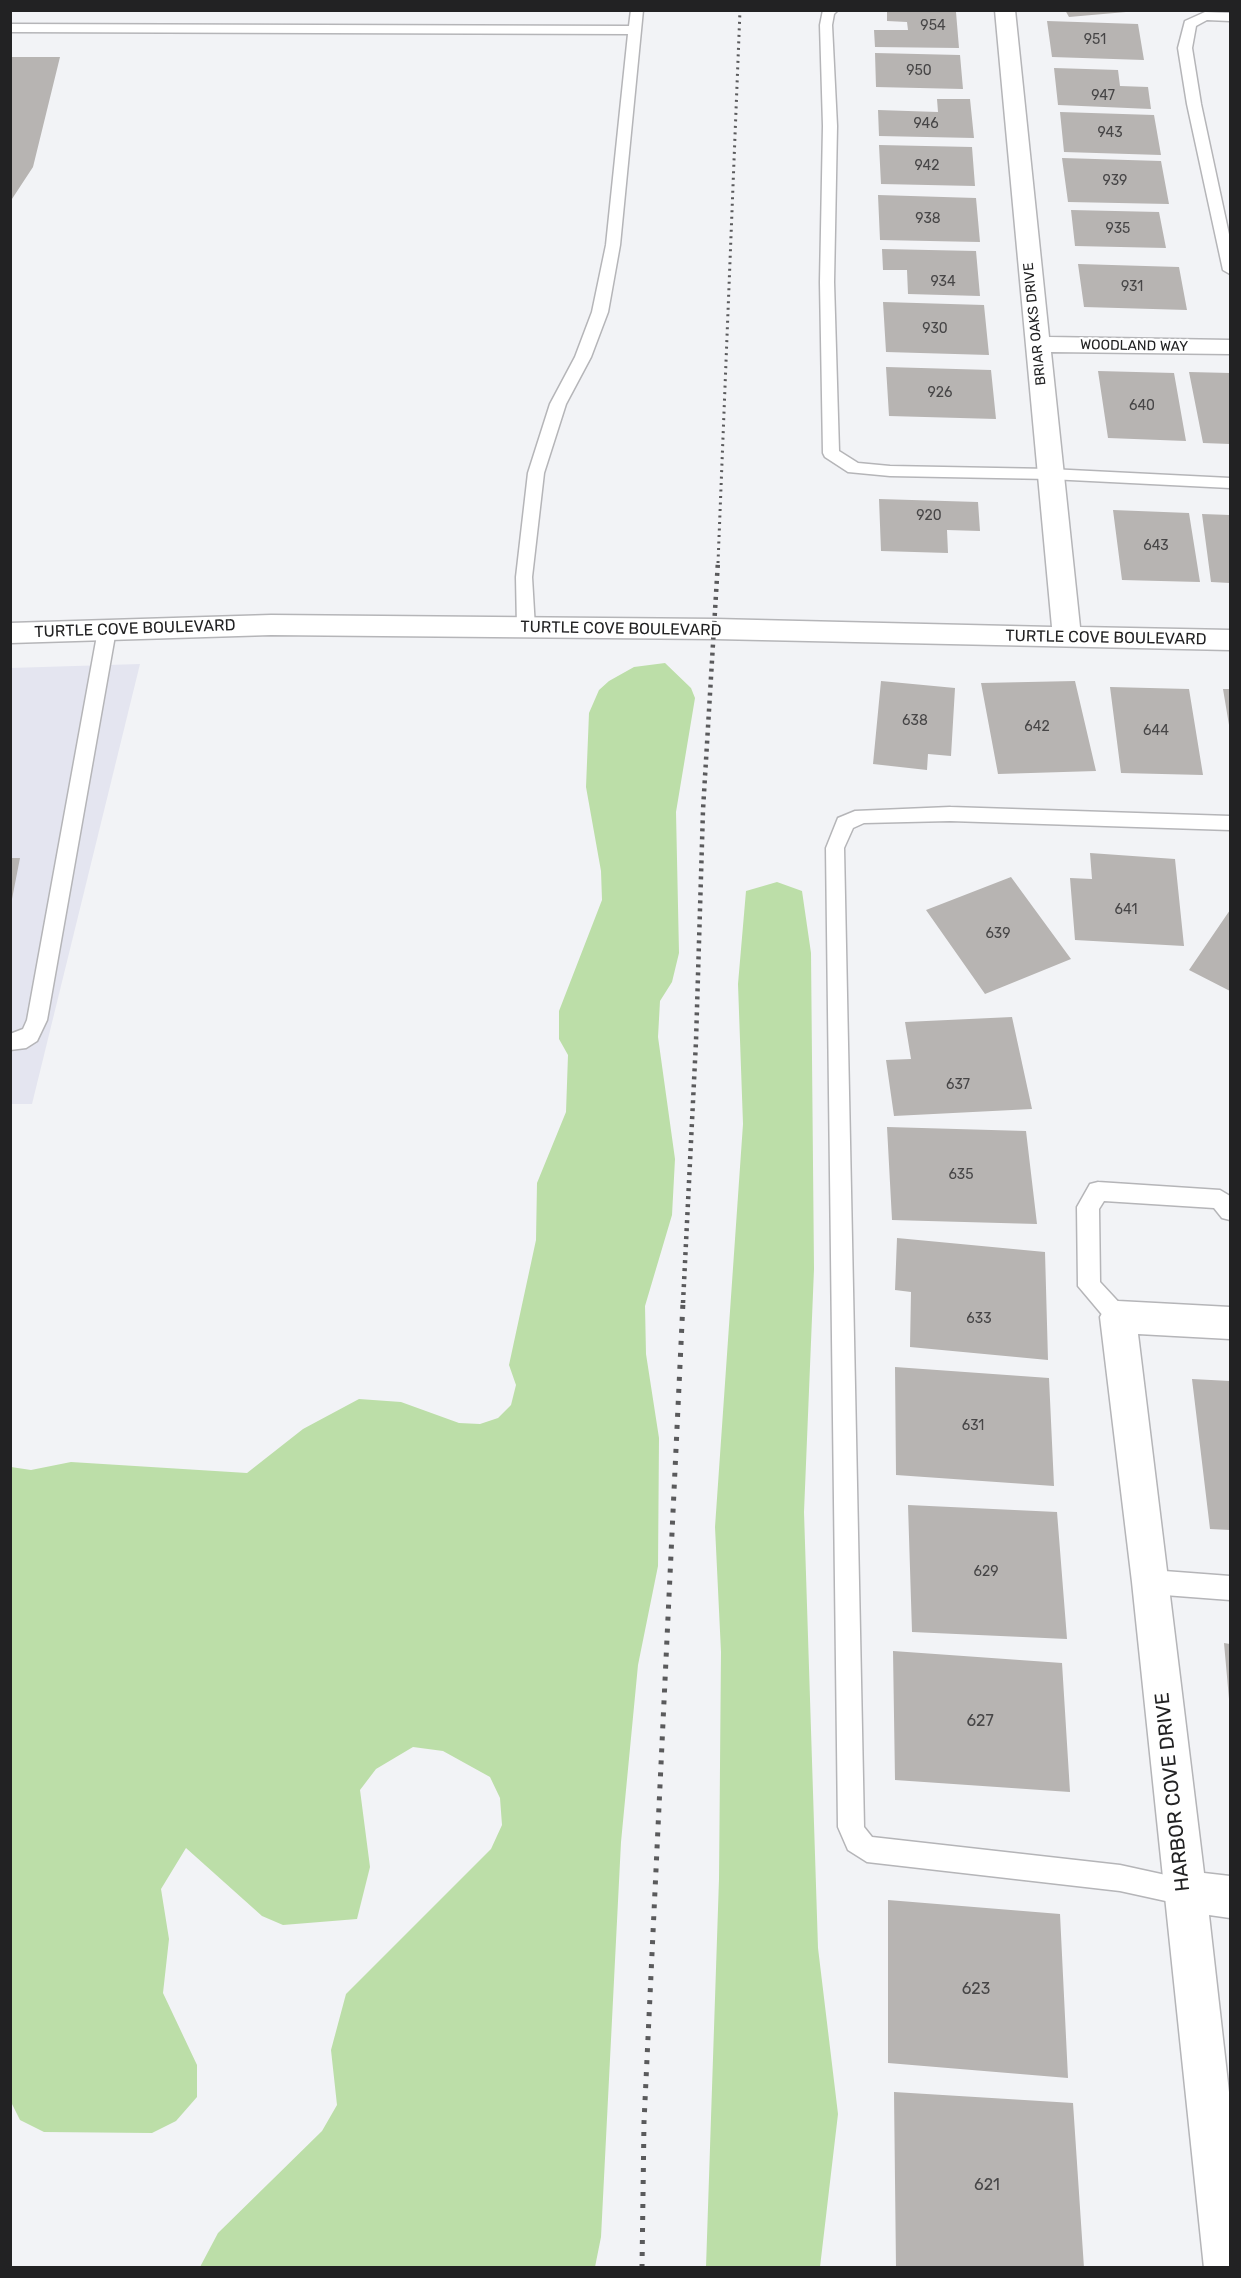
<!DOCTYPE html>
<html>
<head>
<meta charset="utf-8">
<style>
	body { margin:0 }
	#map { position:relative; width:1241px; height:2278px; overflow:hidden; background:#f2f3f6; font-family:Rubik,sans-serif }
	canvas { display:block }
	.frame { position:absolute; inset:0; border:12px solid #222223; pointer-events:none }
</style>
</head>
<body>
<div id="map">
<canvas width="1241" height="2278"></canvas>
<div class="frame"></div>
</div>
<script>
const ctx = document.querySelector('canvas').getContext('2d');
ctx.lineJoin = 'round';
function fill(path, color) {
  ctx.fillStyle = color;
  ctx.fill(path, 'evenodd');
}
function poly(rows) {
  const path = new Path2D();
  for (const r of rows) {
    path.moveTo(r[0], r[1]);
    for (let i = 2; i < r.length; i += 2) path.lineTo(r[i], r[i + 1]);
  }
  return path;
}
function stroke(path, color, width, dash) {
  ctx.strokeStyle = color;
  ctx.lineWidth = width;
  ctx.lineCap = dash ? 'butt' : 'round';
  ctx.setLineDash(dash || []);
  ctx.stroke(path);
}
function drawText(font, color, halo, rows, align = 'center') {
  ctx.font = font + ' Rubik,sans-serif';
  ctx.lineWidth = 4.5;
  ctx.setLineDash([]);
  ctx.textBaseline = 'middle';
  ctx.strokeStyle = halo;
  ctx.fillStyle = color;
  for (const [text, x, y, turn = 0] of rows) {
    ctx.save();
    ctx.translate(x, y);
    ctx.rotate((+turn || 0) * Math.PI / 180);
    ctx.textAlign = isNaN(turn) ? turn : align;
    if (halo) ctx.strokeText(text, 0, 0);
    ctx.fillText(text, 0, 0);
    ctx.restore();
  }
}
fill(poly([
	[140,664,32,1104,10,1104,10,668]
]), '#e4e5f0');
fill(poly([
	[665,663,691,688,695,698,676,812,679,953,672,982,660,1001,658,1037,675,1159,672,1215,645,1306,646,1354,659,1438,658,1566,638,1665,621,1842,601,2237,595,2267,200,2267,218,2233,322,2131,337,2105,331,2050,346,1994,491,1849,502,1825,500,1798,490,1777,443,1751,413,1747,376,1769,360,1790,370,1867,357,1919,283,1925,262,1916,186,1848,161,1889,169,1939,163,1993,197,2065,197,2097,176,2121,152,2133,44,2132,20,2120,10,2100,11,1467,31,1470,71,1462,247,1473,303,1429,359,1399,401,1402,459,1423,480,1424,498,1418,511,1405,516,1385,509,1365,536,1240,537,1183,566,1112,568,1055,559,1039,559,1011,602,900,601,871,586,787,589,713,599,690,609,681,634,667],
	[777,882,802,891,811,953,814,1269,804,1512,818,1948,838,2114,820,2267,706,2267,719,1879,721,1652,715,1527,743,1124,738,984,746,891]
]), '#bcdea8');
fill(poly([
	[1065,10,1126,10,1126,12,1069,17],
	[887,11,956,12,959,48,875,47,874,30,908,30,907,22,887,21],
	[1047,21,1138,24,1144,60,1052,57],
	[875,53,960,55,963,89,876,87],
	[10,57,60,57,33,167,10,202],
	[1054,68,1118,70,1120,86,1148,87,1151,109,1058,105],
	[937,99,970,99,974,138,879,136,878,110,938,112],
	[1060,112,1154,115,1161,155,1064,152],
	[879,145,972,147,975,186,881,184],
	[1062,158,1161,161,1169,204,1068,202],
	[878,195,976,198,980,242,880,240],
	[1071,210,1159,212,1166,248,1075,246],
	[882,249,976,251,980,296,908,294,907,270,883,270],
	[1078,264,1179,267,1187,310,1084,307],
	[883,302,984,305,989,355,886,352],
	[886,367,991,370,996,419,889,416],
	[1098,371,1174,373,1186,441,1108,438],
	[1189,372,1230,373,1230,444,1203,443],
	[879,499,978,502,980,531,947,530,948,553,881,551],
	[1113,510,1189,513,1200,582,1122,580],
	[1202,514,1230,515,1230,583,1211,582],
	[881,681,955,688,951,756,928,754,927,770,873,764],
	[1075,681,1096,771,998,774,981,683],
	[1110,687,1189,689,1203,775,1121,773],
	[1223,689,1230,689,1230,725,1229,725],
	[1090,853,1175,859,1184,946,1075,940,1070,878,1092,879],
	[10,858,20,858,12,899,10,899],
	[1011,877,1071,959,985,994,926,910],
	[1230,910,1230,991,1189,970],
	[1012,1017,1032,1109,894,1116,886,1060,911,1059,905,1022],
	[887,1127,1026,1131,1037,1224,892,1220],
	[897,1238,1045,1252,1048,1360,910,1347,911,1292,895,1290],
	[895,1367,1049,1378,1054,1486,896,1475],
	[1192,1379,1230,1381,1230,1530,1210,1529],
	[908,1505,1057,1512,1067,1639,912,1632],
	[1224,1643,1230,1644,1230,1699,1229,1699],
	[893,1651,1062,1663,1070,1792,895,1780],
	[888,1900,1060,1914,1068,2078,888,2063],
	[894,2092,1073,2103,1084,2268,896,2268]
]), '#b7b4b2');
const service = poly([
	[631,10,643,10,620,245,608,312,591,357,566,404,544,473,532,577,535,628,526,634,517,628,516,577,528,473,550,404,575,357,592,312,606,245,628,34,10,32,10,24,629,26,631,10],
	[823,10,838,10,834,14,832,25,837,126,834,282,839,451,858,463,890,466,1050,469,1230,478,1230,488,1050,479,890,476,848,472,825,457,823,453,820,282,823,126,820,25,823,10],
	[1205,12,1230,13,1230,21,1207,20,1196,26,1192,48,1201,104,1230,239,1230,274,1223,270,1187,104,1178,48,1185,21,1205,12],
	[107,624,116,630,47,1020,37,1041,26,1048,10,1050,10,1034,23,1029,27,1020,98,630,107,624],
	[950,807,1230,816,1230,830,950,821,864,823,853,828,844,848,864,1827,872,1837,1120,1865,1184,1879,1193,1883,1197,1892,1193,1901,1184,1905,1120,1891,867,1862,848,1850,838,1827,826,848,838,818,855,811,950,807],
	[1098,1182,1220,1190,1230,1196,1230,1220,1222,1218,1214,1208,1104,1201,1099,1209,1100,1282,1126,1310,1129,1317,1126,1324,1118,1327,1110,1324,1078,1286,1077,1207,1090,1184,1098,1182],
	[1151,1570,1230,1576,1230,1600,1151,1594,1142,1590,1139,1582,1142,1574,1151,1570]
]);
const minor = poly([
	[995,10,1015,10,1049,337,1230,340,1230,354,1051,352,1080,627,1230,630,1230,650,715,639,271,635,10,643,10,623,271,615,715,619,1052,627,995,10],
	[1118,1301,1230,1307,1230,1339,1138,1334,1204,1873,1230,1876,1230,1918,1209,1915,1230,2101,1230,2268,1204,2268,1132,1582,1100,1317,1106,1306,1118,1301]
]);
stroke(service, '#b5b5b8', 3);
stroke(minor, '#b5b5b8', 3);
fill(service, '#fff');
fill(minor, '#fff');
stroke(poly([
	[718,563,740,10]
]), '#5a5a5c', 3, [2, 4.5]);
stroke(poly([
	[683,1303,696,1041,703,810,718,561]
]), '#5a5a5c', 4.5, [3, 5]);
stroke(poly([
	[642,2268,644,2122,683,1302]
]), '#5a5a5c', 5, [4, 8]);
drawText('14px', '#474647', null, [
	["954",933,26],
	["951",1095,40],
	["950",919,71],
	["947",1103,96],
	["946",926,124],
	["943",1110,133],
	["942",927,166],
	["939",1115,181],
	["938",928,219],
	["935",1118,229],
	["934",943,282],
	["931",1132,287],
	["930",935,329],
	["926",940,393],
	["640",1142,406],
	["920",929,516],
	["643",1156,546],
	["638",915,721],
	["642",1037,727],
	["644",1156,731],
	["641",1126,910],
	["639",998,934],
	["637",958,1085],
	["635",961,1175],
	["633",979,1319],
	["631",973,1426],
	["629",986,1572]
]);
drawText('14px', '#222223', '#fff', [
	["BRIAR OAKS DRIVE",1035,324,-96],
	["WOODLAND WAY",1134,346,1]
]);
drawText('16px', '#222223', '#fff', [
	["TURTLE COVE BOULEVARD",135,629,-2],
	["TURTLE COVE BOULEVARD",621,629,1],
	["TURTLE COVE BOULEVARD",1106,638,1]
]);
drawText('16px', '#474647', null, [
	["627",980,1721],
	["623",976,1989],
	["621",987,2185]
]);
drawText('20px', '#222223', '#fff', [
	["HARBOR COVE DRIVE",1173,1792,-96]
]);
</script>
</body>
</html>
